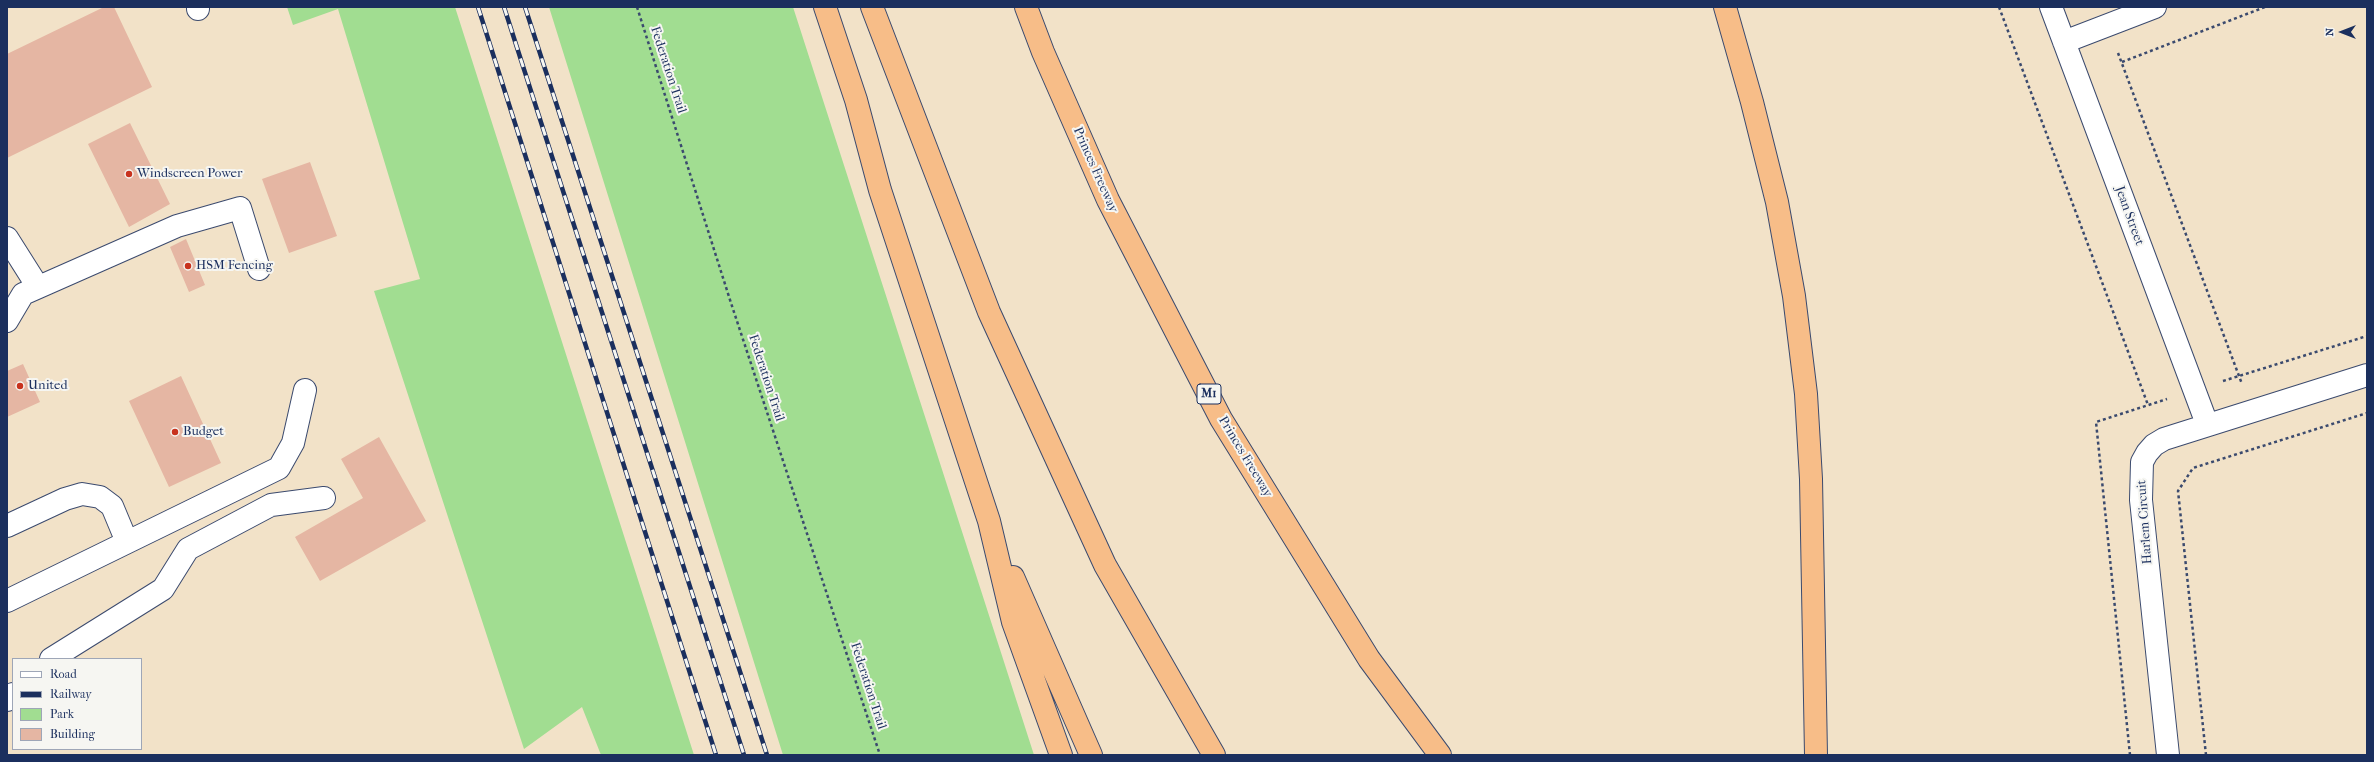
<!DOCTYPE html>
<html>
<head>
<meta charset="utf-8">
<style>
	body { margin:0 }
	#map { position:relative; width:2374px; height:762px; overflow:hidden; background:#f2e2c8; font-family:"IM FELL French Canon",serif }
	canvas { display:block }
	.frame { position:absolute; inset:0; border:8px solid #1b2f5e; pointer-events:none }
	.legend { position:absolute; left:12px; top:658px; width:130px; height:92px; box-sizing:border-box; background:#f6f6f2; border:1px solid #9ea6b7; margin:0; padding:5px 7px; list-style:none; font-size:12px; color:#1b2f5e }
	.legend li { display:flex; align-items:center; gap:8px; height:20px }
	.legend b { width:20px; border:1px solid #9ea6b7 }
	.north { position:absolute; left:2322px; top:12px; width:40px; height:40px; -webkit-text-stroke:3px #f6f6f2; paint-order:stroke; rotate:270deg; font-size:11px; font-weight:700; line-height:16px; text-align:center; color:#1b2f5e }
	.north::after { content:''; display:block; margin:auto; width:14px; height:18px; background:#1b2f5e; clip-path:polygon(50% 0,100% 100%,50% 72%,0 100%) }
</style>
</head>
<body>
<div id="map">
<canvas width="2374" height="762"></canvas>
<div class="frame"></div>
<ul class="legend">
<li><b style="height:5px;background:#fff"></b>Road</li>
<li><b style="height:5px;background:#1b2f5e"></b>Railway</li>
<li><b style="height:11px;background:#a1dd91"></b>Park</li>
<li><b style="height:11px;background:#e5b6a3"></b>Building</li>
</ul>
<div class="north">N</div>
</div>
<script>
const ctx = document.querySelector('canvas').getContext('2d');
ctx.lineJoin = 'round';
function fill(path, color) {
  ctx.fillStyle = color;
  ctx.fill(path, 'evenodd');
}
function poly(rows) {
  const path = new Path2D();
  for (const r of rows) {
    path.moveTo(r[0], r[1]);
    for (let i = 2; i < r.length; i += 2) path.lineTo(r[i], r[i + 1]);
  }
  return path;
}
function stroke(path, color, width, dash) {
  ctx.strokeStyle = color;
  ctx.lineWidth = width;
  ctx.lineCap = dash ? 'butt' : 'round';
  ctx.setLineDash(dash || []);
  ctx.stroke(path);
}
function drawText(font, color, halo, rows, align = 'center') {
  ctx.font = font + ' "IM FELL French Canon",serif';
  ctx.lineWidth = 4;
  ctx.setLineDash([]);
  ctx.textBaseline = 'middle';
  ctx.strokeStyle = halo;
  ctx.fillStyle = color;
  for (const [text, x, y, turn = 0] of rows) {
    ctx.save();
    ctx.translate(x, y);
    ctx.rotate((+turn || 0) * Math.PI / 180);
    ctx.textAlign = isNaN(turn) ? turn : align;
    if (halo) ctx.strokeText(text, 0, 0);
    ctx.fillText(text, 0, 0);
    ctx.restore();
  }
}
fill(poly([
	[287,7,455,7,694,755,601,755,582,707,524,749,374,291,420,279,338,9,293,25],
	[549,7,793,7,1034,755,783,755]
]), '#a1dd91');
fill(poly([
	[104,7,114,7,152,87,7,158,7,54],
	[130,123,170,204,129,227,88,144],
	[310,162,337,236,289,253,262,179],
	[186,239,205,285,189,292,170,247],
	[23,364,40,402,7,417,7,371],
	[181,376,221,463,169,487,129,401],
	[379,437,426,521,320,581,295,537,363,498,341,459]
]), '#e5b6a3');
const minor = poly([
	[198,7,198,9],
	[2051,7,2207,424],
	[2064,42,2155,7],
	[7,238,38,287],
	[7,321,23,294,177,226,240,208,259,269],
	[7,526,65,499,82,494,100,497,112,506,127,542],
	[7,601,279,468,293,443,305,390],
	[51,659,163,589,188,549,271,505,324,498],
	[7,700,13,694],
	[2168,755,2141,500,2142,462,2147,453,2154,445,2164,439,2367,375]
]);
const highway = poly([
	[825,7,856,100,880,190,989,521,1013,622,1061,755],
	[872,7,989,312,1105,565,1214,755],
	[1026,7,1043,52,1108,200,1221,419,1369,659,1440,755],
	[1725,7,1752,102,1777,202,1794,296,1806,394,1811,479,1816,755],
	[1013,577,1091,755]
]);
stroke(minor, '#3b4a6e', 24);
stroke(highway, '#3b4a6e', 24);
stroke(poly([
	[637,7,731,303,880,755],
	[1999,7,2148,405],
	[2118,53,2242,384],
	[2122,62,2265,7],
	[2223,381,2367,336],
	[2130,755,2096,422,2167,399],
	[2206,755,2178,491,2193,468,2367,413]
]), '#3b4a6e', 2.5, [3, 3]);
stroke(minor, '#fff', 22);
stroke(highway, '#f7bd88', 22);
const rail = poly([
	[478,7,716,755],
	[504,7,744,755],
	[525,7,767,755]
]);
stroke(rail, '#1b2f5e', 4.5);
stroke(rail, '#f6f6f2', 3, [9]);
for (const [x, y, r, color] of [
	[129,174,4,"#c8321e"],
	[188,266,4,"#c8321e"],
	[20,386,4,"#c8321e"],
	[175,432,4,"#c8321e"]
]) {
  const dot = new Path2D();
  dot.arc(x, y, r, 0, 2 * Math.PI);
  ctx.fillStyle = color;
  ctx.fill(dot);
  stroke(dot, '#f6f6f2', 1.5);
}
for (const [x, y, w] of [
	[1209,394,24]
]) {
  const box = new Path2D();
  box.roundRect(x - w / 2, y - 10, w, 20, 3);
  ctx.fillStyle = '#f6f6f2';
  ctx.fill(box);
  stroke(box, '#1b2f5e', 1);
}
drawText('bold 12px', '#1b2f5e', null, [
	["M1",1209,394]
]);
drawText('13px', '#1b2f5e', '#f6f6f2', [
	["Federation Trail",668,70,72],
	["Princes Freeway",1095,170,66],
	["Jean Street",2129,216,70],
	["Federation Trail",766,378,72],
	["Princes Freeway",1245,457,59],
	["Harlem Circuit",2145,522,-94],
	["Federation Trail",868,686,72]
]);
drawText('13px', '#1b2f5e', '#f6f6f2', [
	["Windscreen Power",137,174],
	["HSM Fencing",196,266],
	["United",28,386],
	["Budget",183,432]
], 'left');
</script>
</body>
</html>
